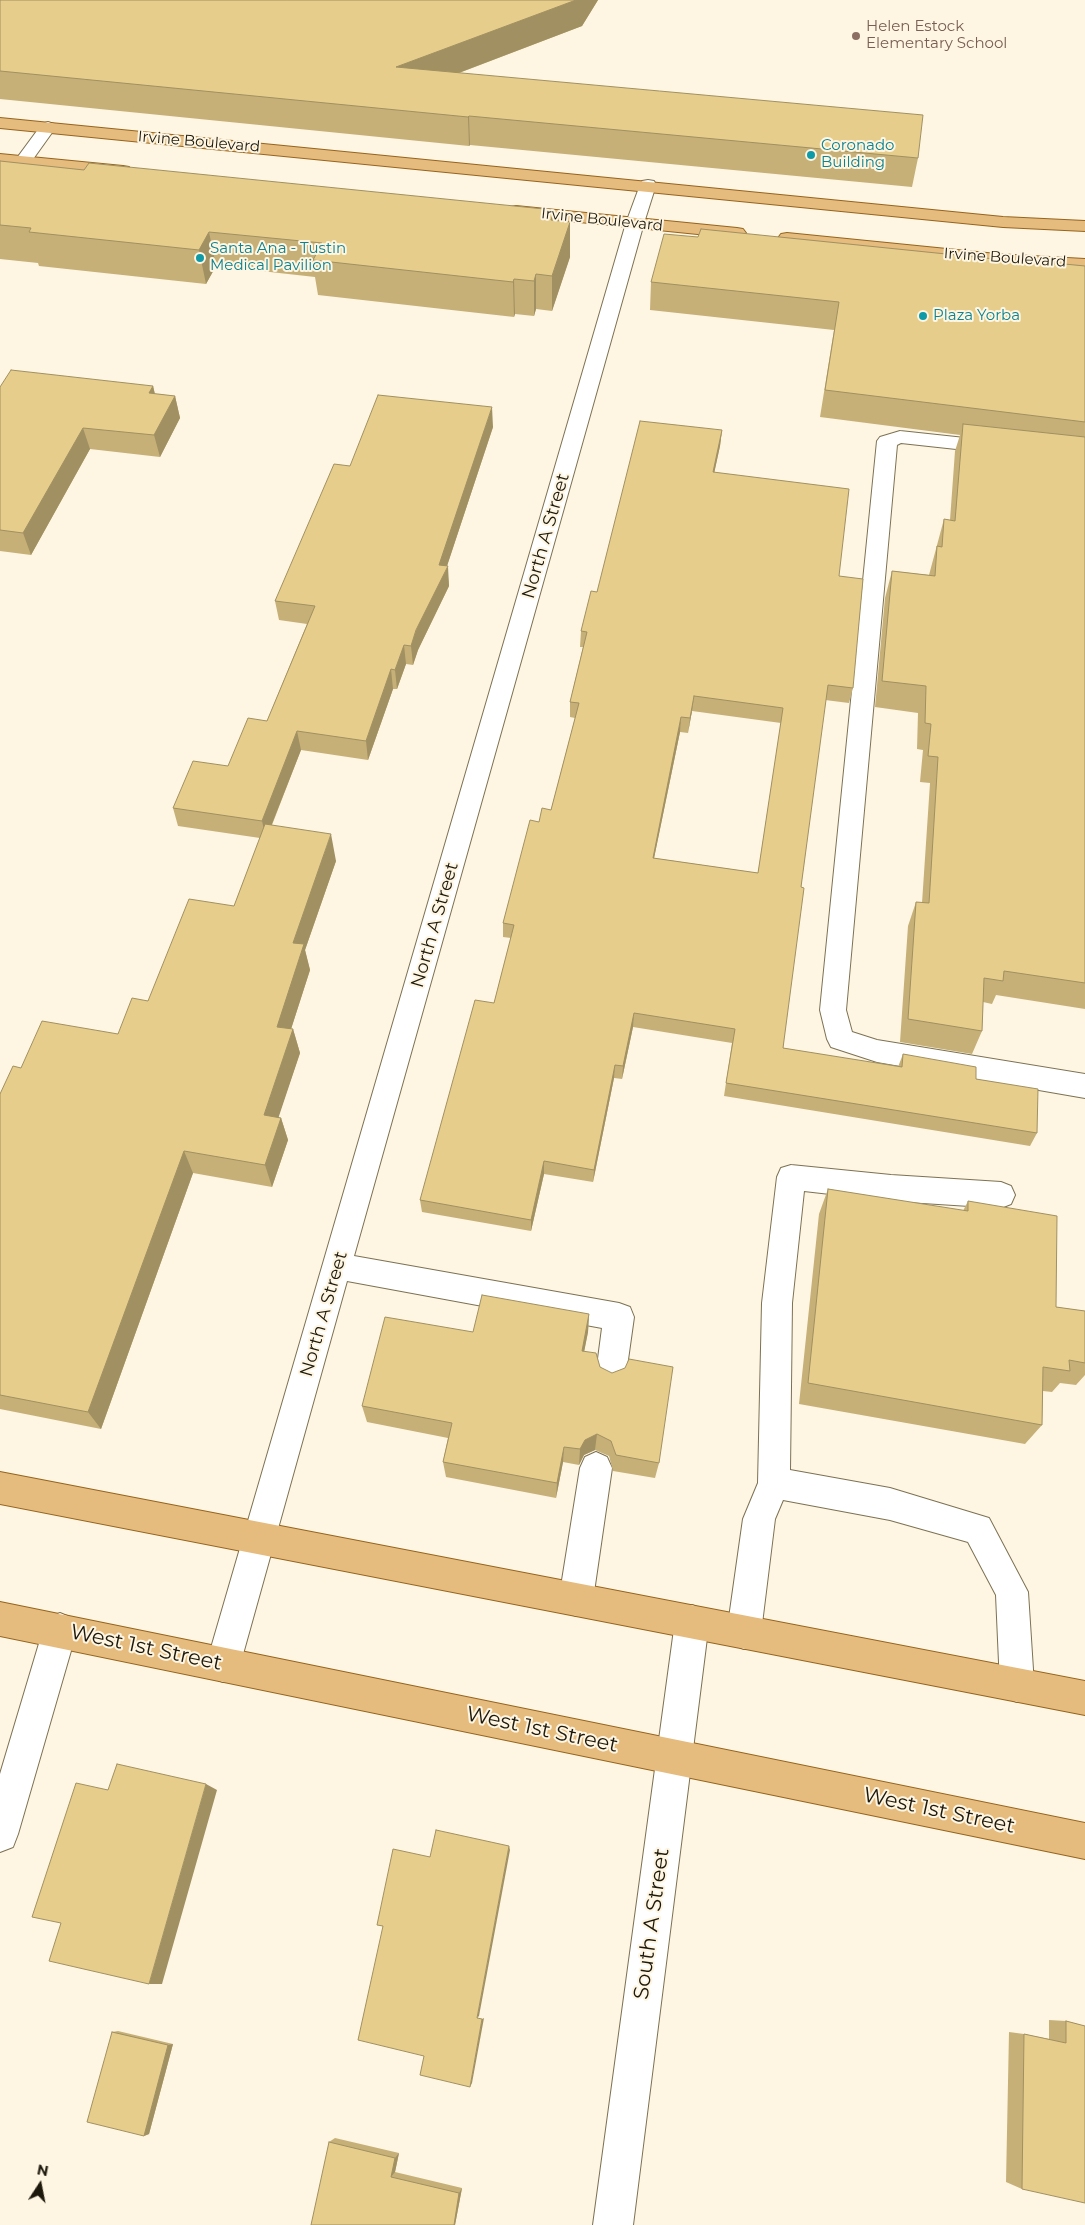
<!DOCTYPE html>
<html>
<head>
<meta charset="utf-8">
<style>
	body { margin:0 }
	#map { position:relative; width:1085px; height:2225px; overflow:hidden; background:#fef6e2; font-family:Montserrat,sans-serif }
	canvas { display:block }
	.north { position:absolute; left:15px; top:2160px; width:50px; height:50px; -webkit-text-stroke:4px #fef6e2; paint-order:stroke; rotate:11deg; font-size:14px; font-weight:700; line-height:20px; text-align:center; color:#1d180c }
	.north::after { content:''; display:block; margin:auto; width:18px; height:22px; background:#1d180c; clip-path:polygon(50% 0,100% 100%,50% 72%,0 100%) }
</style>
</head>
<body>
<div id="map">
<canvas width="1085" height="2225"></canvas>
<div class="north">N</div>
</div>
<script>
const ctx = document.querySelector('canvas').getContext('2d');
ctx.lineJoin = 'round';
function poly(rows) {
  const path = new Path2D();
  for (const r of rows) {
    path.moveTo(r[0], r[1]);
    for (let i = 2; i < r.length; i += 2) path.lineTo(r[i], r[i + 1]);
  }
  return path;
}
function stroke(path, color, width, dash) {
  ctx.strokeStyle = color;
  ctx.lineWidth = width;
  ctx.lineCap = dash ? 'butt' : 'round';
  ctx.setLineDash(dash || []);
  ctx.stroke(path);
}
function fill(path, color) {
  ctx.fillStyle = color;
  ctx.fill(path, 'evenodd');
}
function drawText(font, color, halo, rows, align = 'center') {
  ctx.font = font + ' Montserrat,sans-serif';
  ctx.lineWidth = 4;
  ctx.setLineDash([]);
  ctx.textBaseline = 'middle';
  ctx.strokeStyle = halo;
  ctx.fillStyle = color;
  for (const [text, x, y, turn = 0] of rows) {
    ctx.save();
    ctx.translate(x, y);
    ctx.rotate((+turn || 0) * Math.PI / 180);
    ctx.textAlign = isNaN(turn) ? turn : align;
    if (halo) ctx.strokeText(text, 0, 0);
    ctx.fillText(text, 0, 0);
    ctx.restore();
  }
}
const minor = poly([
	[48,122,54,124,56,127,6,197,0,198,0,181,42,124,48,122],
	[648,180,654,181,656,185,644,223,354,1256,619,1303,630,1307,634,1317,626,1374,622,1384,611,1388,600,1384,596,1374,602,1328,347,1281,240,1665,235,1677,223,1682,211,1677,206,1665,626,223,640,185,642,181,648,180],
	[900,431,993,441,1000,443,1003,447,1000,451,993,453,901,443,897,445,846,1010,852,1032,877,1040,1085,1074,1085,1098,877,1062,831,1047,827,1039,820,1010,877,441,880,437,900,431],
	[791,1165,891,1175,1001,1182,1011,1186,1015,1195,1011,1204,1001,1208,891,1201,804,1191,792,1303,790,1470,890,1488,989,1518,1028,1592,1034,1685,1029,1697,1017,1702,1005,1697,1000,1685,996,1595,968,1542,890,1520,783,1500,775,1519,761,1632,756,1644,744,1649,732,1644,727,1632,743,1519,758,1483,762,1303,777,1177,781,1168,791,1165],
	[596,1452,607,1457,612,1468,593,1599,588,1611,576,1616,564,1611,559,1599,580,1468,585,1457,596,1452],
	[692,1605,704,1610,709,1622,633,2225,593,2225,675,1622,680,1610,692,1605],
	[60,1613,72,1618,77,1630,18,1834,13,1847,0,1852,0,1774,43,1630,48,1618,60,1613]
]);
const major = poly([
	[0,118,1003,217,1085,221,1085,231,1003,227,0,128,0,118],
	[0,154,123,166,129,167,131,171,129,175,123,176,0,164,0,154],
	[516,206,737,228,743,229,746,233,743,237,737,238,510,215,507,211,510,207,516,206],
	[787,233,997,254,1085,259,1085,269,997,264,781,242,778,238,781,234,787,233],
	[0,1472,1085,1681,1085,1715,0,1504,0,1472],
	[0,1602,1085,1823,1085,1859,0,1636,0,1602]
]);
stroke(minor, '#7d7152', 2);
stroke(major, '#95641e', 2);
fill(minor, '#fff');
fill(major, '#e6bb7e');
fill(poly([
	[0,0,598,0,582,26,459,73,918,158,912,187,470,145,469,146,0,99],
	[0,161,570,222,570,257,552,311,536,309,534,316,515,314,514,317,318,295,315,277,216,266,206,284,39,266,38,263,0,259],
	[698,237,1053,265,1054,263,1085,266,1085,1009,996,995,992,1004,983,1002,982,1031,972,1054,900,1042,908,926,916,902,922,903,930,783,920,782,923,750,917,749,918,713,875,707,885,598,892,571,929,575,944,519,950,520,955,451,960,435,820,417,834,330,650,310,651,282],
	[153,386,155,394,175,396,180,418,160,457,90,449,31,555,0,551,0,387],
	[493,427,447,566,449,586,418,650,413,665,406,664,397,689,393,689,368,760,301,750,272,825,336,861,305,950,310,970,291,1029,293,1029,300,1053,278,1117,281,1118,288,1140,272,1187,193,1173,101,1429,0,1409,0,1094,21,1068,118,1034,148,1001,234,906,260,838,178,826,173,808,228,766,267,721,307,624,279,620,275,601,350,466],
	[722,430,720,446,714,473,839,576,853,688,849,703,825,700,801,887,783,1048,898,1067,903,1054,976,1079,1037,1133,1030,1146,724,1096,732,1043,633,1027,622,1079,614,1078,593,1182,544,1174,531,1231,422,1212,420,1200,494,1003,511,938,503,937,503,923,539,822,551,810,575,718,570,717,570,702,583,647,580,647,581,631,597,592],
	[692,711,781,723,758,873,654,858,680,732,688,733],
	[828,1189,963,1211,968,1201,1056,1307,1085,1311,1085,1375,1076,1385,1060,1383,1052,1392,1043,1391,1042,1425,1025,1444,799,1404,819,1214],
	[589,1314,588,1332,584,1351,600,1367,659,1463,655,1478,613,1471,609,1456,595,1450,584,1455,579,1465,563,1462,556,1498,446,1477,443,1462,448,1438,367,1422,362,1406,473,1332],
	[1049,2020,1066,2021,1085,2026,1022,2189,1006,2182,1009,2032,1024,2034,1049,2039],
	[118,2031,173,2044,149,2134,144,2136,112,2032],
	[335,2138,399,2153,395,2172,462,2188,455,2225,329,2142]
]), '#c6b078');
fill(poly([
	[576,0,598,0,582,26,398,96,396,67],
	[469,116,470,145,469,146,468,117],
	[554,210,554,245,551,220],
	[570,222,570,257,552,311,552,276],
	[209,232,216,266,206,284,199,250],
	[536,274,536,309,534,316,534,281],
	[514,279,515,314,514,317,513,282],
	[153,386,158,408,149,393],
	[175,396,180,418,160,457,154,435],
	[492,407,493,427,444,575,448,566,449,586,418,650,413,665,411,646],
	[83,428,90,449,31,555,23,533],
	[722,430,720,446,711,488,713,472],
	[404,645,406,664,397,689,395,670],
	[391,669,393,689,368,760,366,741],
	[694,696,692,711,688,733,690,718],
	[681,717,680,732,651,873,653,858],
	[297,731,301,750,266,839,262,821],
	[331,834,336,861,305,950,310,970,284,1051,277,1027,293,943],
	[634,1013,633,1027,622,1079,623,1066],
	[293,1029,300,1053,272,1137,264,1115],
	[615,1065,614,1078,593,1182,594,1170],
	[281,1118,288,1140,272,1187,265,1165],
	[184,1151,193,1173,101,1429,88,1412],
	[544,1161,544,1174,531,1231,531,1220],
	[589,1314,588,1332,581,1368,582,1351],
	[597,1434,595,1450,584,1455,579,1465,580,1449,585,1440],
	[564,1447,563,1462,556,1498,557,1483],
	[206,1784,217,1790,162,1984,149,1984],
	[509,1846,510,1850,479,2016,477,2018],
	[484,2018,472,2083,470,2087,482,2019],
	[173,2044,149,2134,144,2136,168,2045],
	[399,2153,395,2172,391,2177,395,2158],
	[462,2188,455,2225,454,2225,459,2193]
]), '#a19061');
const building = poly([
	[0,0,576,0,396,67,923,115,918,158,469,116,468,117,0,71,0,0],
	[0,161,84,170,89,163,554,210,551,220,570,222,552,276,536,274,534,281,514,279,513,282,313,260,322,243,209,232,199,250,29,232,31,228,0,225,0,161],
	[701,229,1054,265,1054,263,1085,266,1085,422,825,390,839,302,651,282,664,234,698,237,701,229],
	[11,370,153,386,149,393,175,396,154,435,83,428,23,533,0,530,0,387,11,370],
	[378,395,492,407,439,565,448,566,416,630,411,646,404,645,395,670,391,669,366,741,297,731,262,821,173,808,193,761,228,766,248,718,267,721,315,606,275,601,334,464,350,466,378,395],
	[640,421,722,430,713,472,849,489,839,576,863,579,853,688,828,685,801,887,804,888,783,1048,902,1067,903,1054,976,1067,976,1079,1038,1089,1037,1133,726,1083,735,1029,634,1013,623,1066,615,1065,594,1170,544,1161,531,1220,420,1200,475,1000,494,1003,514,925,503,923,530,820,539,822,542,808,551,810,579,703,570,702,587,632,581,631,591,591,597,592,640,421],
	[694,696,783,708,758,873,653,858,681,717,690,718,694,696],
	[963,424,1085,437,1085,983,1004,971,1003,981,984,978,982,1031,908,1019,916,902,929,903,938,757,928,756,931,724,925,723,926,686,882,681,892,571,935,576,937,546,942,547,944,519,955,521,963,424],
	[265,824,331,834,293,943,304,944,277,1027,293,1029,264,1115,281,1118,265,1165,184,1151,88,1412,0,1395,0,1094,13,1066,21,1068,42,1021,118,1034,132,998,148,1001,189,899,234,906,265,824],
	[828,1189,968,1211,968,1201,1057,1216,1056,1307,1085,1311,1085,1363,1069,1360,1070,1371,1043,1367,1042,1425,808,1383,828,1189],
	[482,1295,589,1314,582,1351,596,1353,600,1367,612,1373,625,1368,629,1359,673,1367,659,1463,616,1455,611,1441,597,1434,585,1440,580,1449,564,1447,557,1483,443,1462,452,1423,362,1406,385,1317,473,1332,482,1295],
	[117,1764,206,1784,149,1984,49,1961,61,1923,32,1917,76,1783,108,1790,117,1764],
	[436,1830,509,1846,477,2018,482,2019,470,2087,420,2075,424,2056,358,2040,383,1926,377,1925,393,1849,430,1857,436,1830],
	[1066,2021,1085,2026,1085,2203,1022,2189,1024,2034,1066,2043,1066,2021],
	[112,2032,168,2045,144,2136,87,2122,112,2032],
	[329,2142,395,2158,391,2177,459,2193,454,2225,311,2225,329,2142]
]);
fill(building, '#e6cd8b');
stroke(building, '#a19061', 1);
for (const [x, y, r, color] of [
	[856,36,5,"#8d6e63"],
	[811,155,5,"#0f9aa8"],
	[200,258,5,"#0f9aa8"],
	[923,316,5,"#0f9aa8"]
]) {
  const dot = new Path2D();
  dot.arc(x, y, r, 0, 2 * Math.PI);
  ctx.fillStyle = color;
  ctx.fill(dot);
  stroke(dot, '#fef6e2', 2);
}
drawText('15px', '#785e54', '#fef6e2', [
	["Helen Estock",866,27],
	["Elementary School",866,44]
], 'left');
drawText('15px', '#1d180c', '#fef6e2', [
	["Irvine Boulevard",199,142,5],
	["Irvine Boulevard",602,220,6],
	["Irvine Boulevard",1005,258,4]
]);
drawText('15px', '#0d838f', '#fef6e2', [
	["Coronado",821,146],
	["Building",821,163],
	["Santa Ana - Tustin",210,249],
	["Medical Pavilion",210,266],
	["Plaza Yorba",933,316]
], 'left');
drawText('18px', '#1d180c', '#fef6e2', [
	["North A Street",546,536,-74],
	["North A Street",435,925,-74],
	["North A Street",324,1314,-74]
]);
drawText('21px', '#1d180c', '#fef6e2', [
	["West 1st Street",146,1648,12],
	["West 1st Street",542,1730,12],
	["West 1st Street",939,1811,12],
	["South A Street",652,1924,-82]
]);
</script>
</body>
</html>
